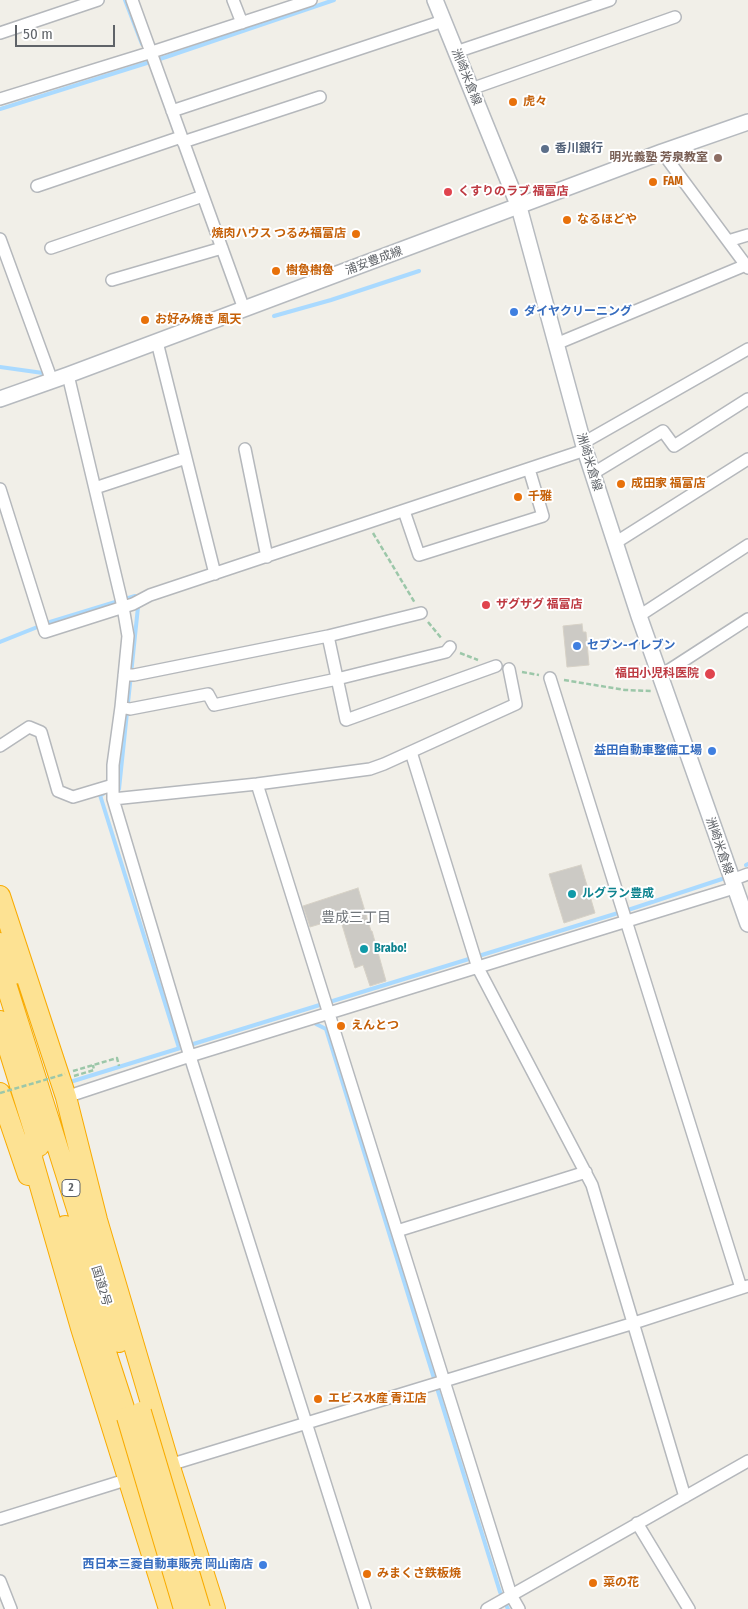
<!DOCTYPE html>
<html>
<head>
<meta charset="utf-8">
<style>
	body { margin:0 }
	#map { position:relative; width:748px; height:1609px; overflow:hidden; background:#f1efe8; font-family:"Fira Sans Condensed",sans-serif }
	canvas { display:block }
	.scale { position:absolute; left:15px; top:25px; width:100px; height:22px; box-sizing:border-box; border:2px solid #5f6368; border-top:0; padding-left:6px; font-size:15px; line-height:18px; white-space:nowrap; color:#5f6368; -webkit-text-stroke:4px #fff; paint-order:stroke }
</style>
</head>
<body>
<div id="map">
<canvas width="748" height="1609"></canvas>
<div class="scale">50 m</div>
</div>
<script>
const ctx = document.querySelector('canvas').getContext('2d');
ctx.lineJoin = 'round';
function poly(rows) {
  const path = new Path2D();
  for (const r of rows) {
    path.moveTo(r[0], r[1]);
    for (let i = 2; i < r.length; i += 2) path.lineTo(r[i], r[i + 1]);
  }
  return path;
}
function stroke(path, color, width, dash) {
  ctx.strokeStyle = color;
  ctx.lineWidth = width;
  ctx.lineCap = dash ? 'butt' : 'round';
  ctx.setLineDash(dash || []);
  ctx.stroke(path);
}
function fill(path, color) {
  ctx.fillStyle = color;
  ctx.fill(path, 'evenodd');
}
function drawText(font, color, halo, rows, align = 'center') {
  ctx.font = font + ' "Fira Sans Condensed","Noto Sans JP",sans-serif';
  ctx.lineWidth = 4;
  ctx.setLineDash([]);
  ctx.textBaseline = 'middle';
  ctx.strokeStyle = halo;
  ctx.fillStyle = color;
  for (const [text, x, y, turn = 0] of rows) {
    ctx.save();
    ctx.translate(x, y);
    ctx.rotate((+turn || 0) * Math.PI / 180);
    ctx.textAlign = isNaN(turn) ? turn : align;
    if (halo) ctx.strokeText(text, 0, 0);
    ctx.fillText(text, 0, 0);
    ctx.restore();
  }
}
stroke(poly([
	[125,0,142,44],
	[0,109,166,57,334,0],
	[274,316,331,300,419,271],
	[0,367,43,373],
	[0,642,50,622,135,596,138,607,119,789,117,790],
	[103,794,100,795,179,1048],
	[746,865,748,864],
	[314,1020,316,1024,326,1029,500,1592,508,1609],
	[70,1082,631,909,722,879]
]), '#aadaff', 4);
const building = poly([
	[582,624,583,632,586,632,589,665,567,667,563,626,582,624],
	[581,865,595,913,564,923,549,874,581,865],
	[358,888,371,931,372,931,386,981,370,986,363,965,355,968,340,918,310,927,303,906,358,888]
]);
fill(building, '#cccac5');
stroke(building, '#d6d1c6', 1);
const street = poly([
	[132,0,244,309],
	[233,0,242,23],
	[0,33,98,0],
	[456,52,610,0],
	[471,89,675,17],
	[0,99,152,52,311,0],
	[172,111,443,21],
	[183,142,320,97],
	[662,152,748,268],
	[37,186,181,137],
	[0,239,52,381],
	[728,241,748,235],
	[51,248,203,196],
	[112,280,222,248],
	[157,342,215,574],
	[556,344,746,265],
	[68,375,123,607,128,636,121,707,113,765,113,799,188,1050,365,1609],
	[583,443,748,349],
	[245,449,267,557],
	[592,474,663,431,674,446,748,399],
	[95,488,186,458],
	[0,489,45,632,133,604,150,595,585,450],
	[404,511,419,555,543,516,529,469],
	[615,543,748,459],
	[639,616,748,545],
	[328,636,346,720,496,666],
	[124,675,134,675,328,636,421,613],
	[660,676,748,619],
	[550,678,741,1288],
	[121,707,130,709,208,694,214,705,337,679,446,652,450,647],
	[0,746,29,727,41,732,58,791,73,797,113,785],
	[411,752,478,968,592,1185,685,1497],
	[257,784,511,1595,519,1609],
	[113,799,257,784,355,771,370,769,384,764,516,704,509,669],
	[732,880,748,874],
	[66,1097,190,1056,734,888],
	[397,1231,586,1172],
	[166,1466,634,1323,748,1286],
	[0,1519,132,1478],
	[637,1523,689,1609],
	[0,1581,11,1609],
	[487,1609,748,1461]
]);
const secondary = poly([
	[435,0,519,207,585,450,639,616,748,924],
	[0,399,68,375,662,152,748,122]
]);
const highway = poly([
	[0,896,66,1097,97,1220,169,1464,215,1609],
	[0,943,14,974],
	[0,965,119,1342],
	[0,1021,39,1146],
	[0,1093,28,1175],
	[35,1133,32,1158,81,1328,169,1609],
	[65,1226,127,1417]
]);
stroke(street, '#b5b8bc', 14);
stroke(secondary, '#b6babf', 18);
stroke(highway, '#f9ab00', 22);
stroke(poly([
	[373,533,415,603],
	[428,622,442,639],
	[460,653,478,660],
	[522,672,539,675],
	[564,680,625,690,652,691],
	[73,1071,117,1058,119,1066],
	[74,1076,94,1070,93,1065]
]), '#9cc7a9', 2.5, [5, 2.5]);
stroke(street, '#fff', 11);
stroke(secondary, '#fff', 15);
stroke(highway, '#fde293', 20);
const highwayBridge = poly([
	[141,1412,200,1609],
	[127,1417,184,1609]
]);
stroke(highwayBridge, '#f9ab00', 22, []);
stroke(poly([
	[0,1093,65,1074]
]), '#9cc7a9', 2.5, [5, 2.5]);
stroke(highwayBridge, '#fde293', 20);
for (const [x, y, r, color] of [
	[513,102,5,"#e8710a"],
	[545,149,5,"#5c6f8a"],
	[718,158,5,"#8d6e63"],
	[653,182,5,"#e8710a"],
	[448,192,5,"#e0444e"],
	[567,220,5,"#e8710a"],
	[356,234,5,"#e8710a"],
	[276,271,5,"#e8710a"],
	[514,312,5,"#3f7fe0"],
	[145,320,5,"#e8710a"],
	[621,484,5,"#e8710a"],
	[518,497,5,"#e8710a"],
	[486,605,5,"#e0444e"],
	[577,646,5,"#3f7fe0"],
	[710,674,6,"#e0444e"],
	[712,751,5,"#3f7fe0"],
	[572,894,5,"#0f9aa8"],
	[364,949,5,"#0f9aa8"],
	[341,1026,5,"#e8710a"],
	[318,1399,5,"#e8710a"],
	[263,1565,5,"#3f7fe0"],
	[367,1574,5,"#e8710a"],
	[593,1583,5,"#e8710a"]
]) {
  const dot = new Path2D();
  dot.arc(x, y, r, 0, 2 * Math.PI);
  ctx.fillStyle = color;
  ctx.fill(dot);
  stroke(dot, '#fff', 2);
}
for (const [x, y, w] of [
	[71,1188,18]
]) {
  const box = new Path2D();
  box.roundRect(x - w / 2, y - 8.5, w, 17, 4);
  ctx.fillStyle = '#fff';
  ctx.fill(box);
  stroke(box, '#5f6368', 1);
}
drawText('bold 11px', '#5f6368', null, [
	["2",71,1188]
]);
drawText('12px', '#5f6368', '#fff', [
	["洲崎米倉線",466,77,68],
	["浦安豊成線",374,261,-20],
	["洲崎米倉線",589,462,73],
	["洲崎米倉線",719,846,71],
	["国道2号",101,1286,73]
]);
drawText('bold 12px', '#c56008', '#fff', [
	["虎々",523,102],
	["FAM",663,182],
	["なるほどや",577,220],
	["焼肉ハウス つるみ福富店",346,234,"right"],
	["樹魯樹魯",286,271],
	["お好み焼き 風天",155,320],
	["成田家 福富店",631,484],
	["千雅",528,497],
	["えんとつ",351,1026],
	["エビス水産 青江店",328,1399],
	["みまくさ鉄板焼",377,1574],
	["菜の花",603,1583]
], 'left');
drawText('bold 12px', '#4e5e75', '#fff', [
	["香川銀行",555,149]
], 'left');
drawText('bold 12px', '#785e54', '#fff', [
	["明光義塾 芳泉教室",708,158]
], 'right');
drawText('bold 12px', '#be3a42', '#fff', [
	["くすりのラブ 福富店",458,192],
	["ザグザグ 福富店",496,605],
	["福田小児科医院",699,674,"right"]
], 'left');
drawText('bold 12px', '#366cbe', '#fff', [
	["ダイヤクリーニング",524,312],
	["セブン-イレブン",587,646],
	["益田自動車整備工場",702,751,"right"],
	["西日本三菱自動車販売 岡山南店",253,1565,"right"]
], 'left');
drawText('bold 12px', '#0d838f', '#fff', [
	["ルグラン豊成",582,894],
	["Brabo!",374,949]
], 'left');
drawText('14px', '#70757a', '#fff', [
	["豊成三丁目",356,918]
]);
</script>
</body>
</html>
